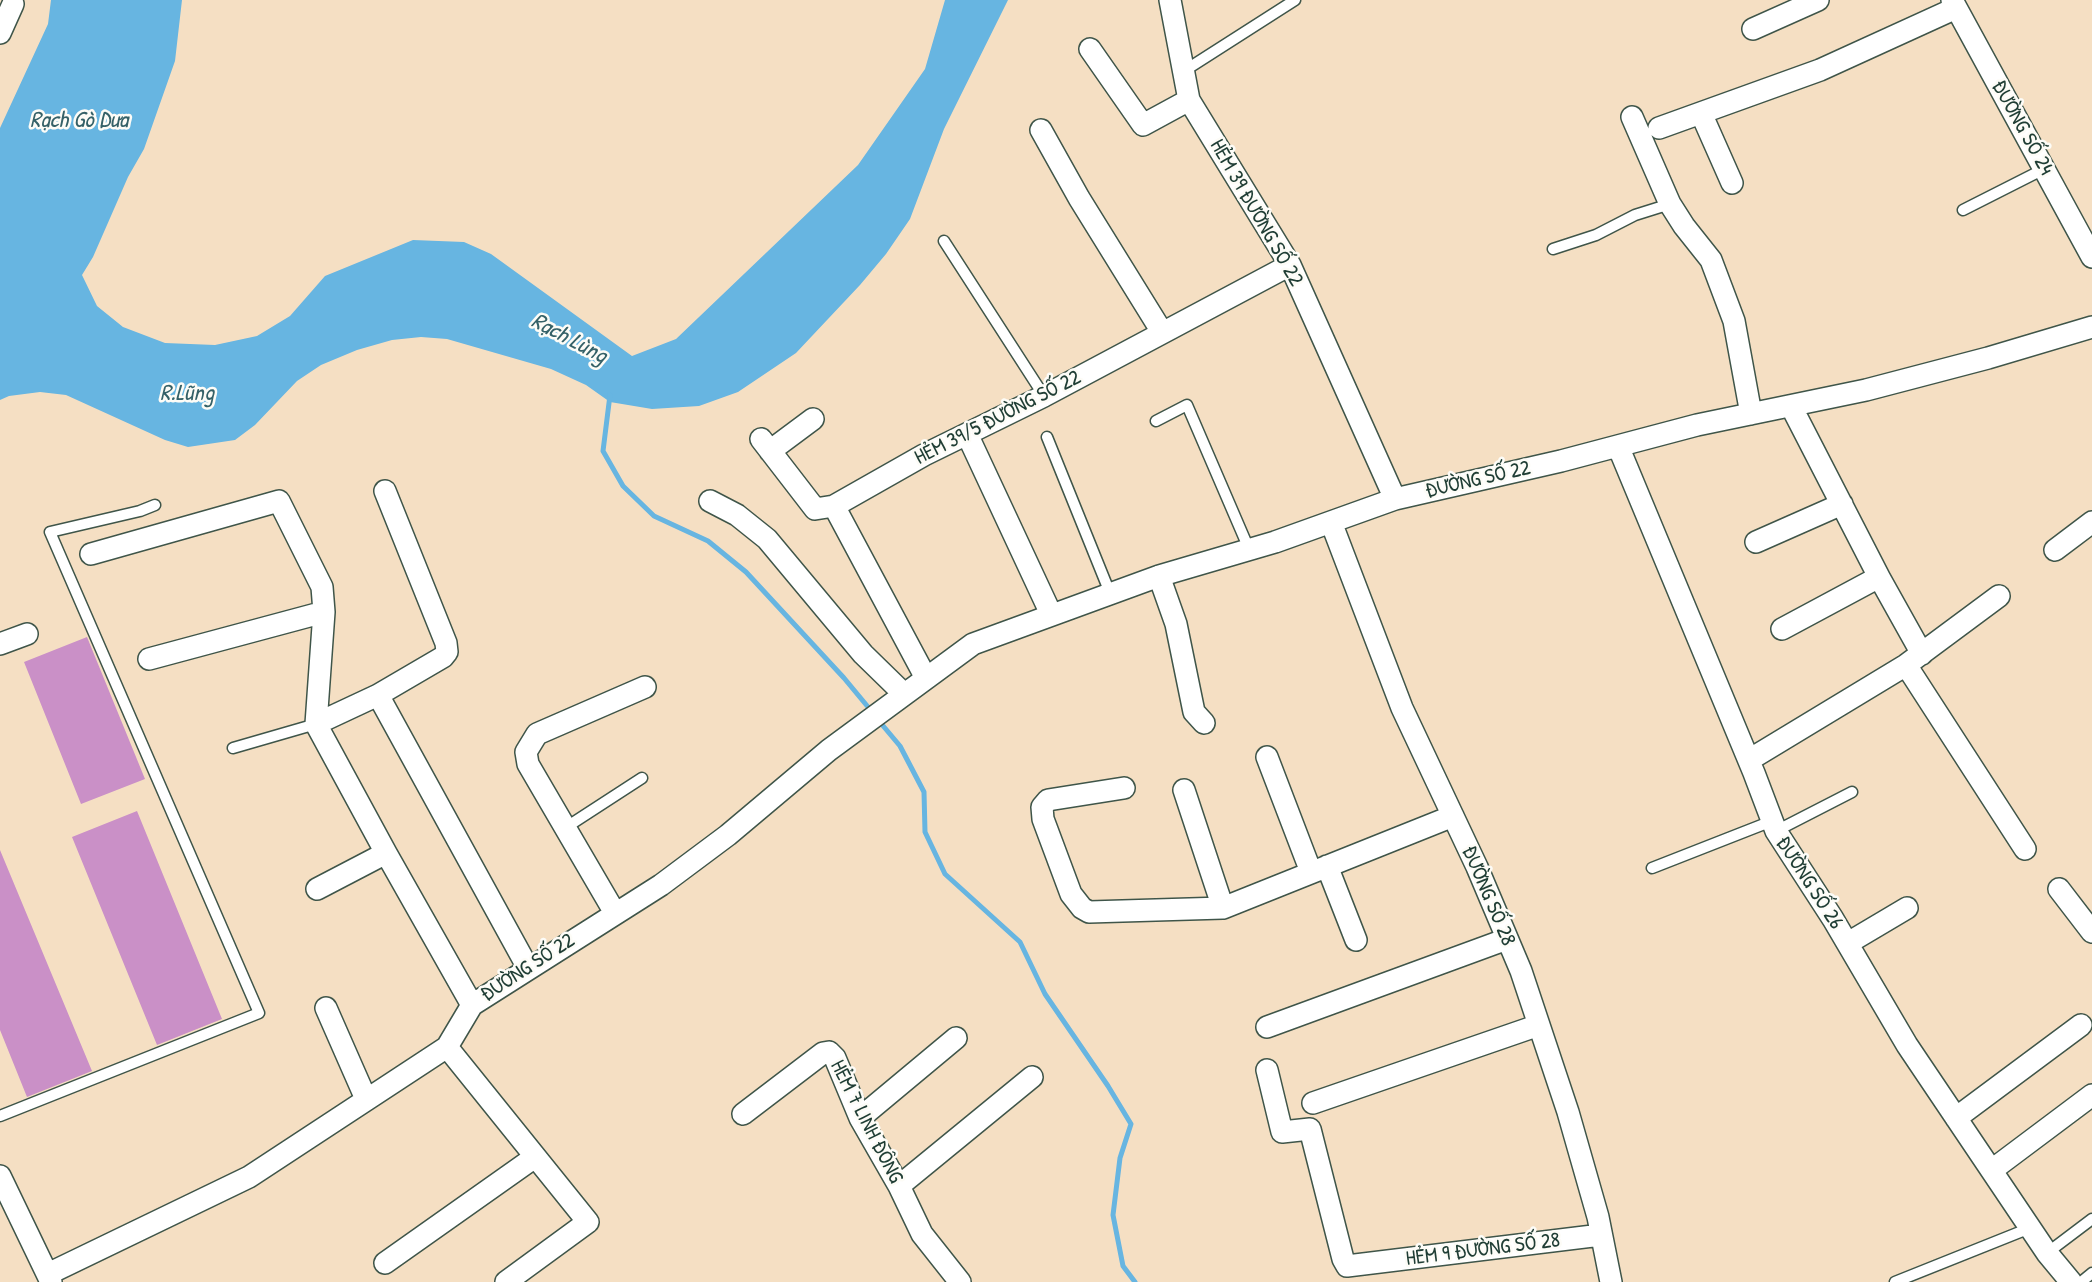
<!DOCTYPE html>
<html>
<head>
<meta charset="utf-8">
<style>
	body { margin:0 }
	canvas { display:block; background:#f5dfc3 }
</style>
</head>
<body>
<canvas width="2092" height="1282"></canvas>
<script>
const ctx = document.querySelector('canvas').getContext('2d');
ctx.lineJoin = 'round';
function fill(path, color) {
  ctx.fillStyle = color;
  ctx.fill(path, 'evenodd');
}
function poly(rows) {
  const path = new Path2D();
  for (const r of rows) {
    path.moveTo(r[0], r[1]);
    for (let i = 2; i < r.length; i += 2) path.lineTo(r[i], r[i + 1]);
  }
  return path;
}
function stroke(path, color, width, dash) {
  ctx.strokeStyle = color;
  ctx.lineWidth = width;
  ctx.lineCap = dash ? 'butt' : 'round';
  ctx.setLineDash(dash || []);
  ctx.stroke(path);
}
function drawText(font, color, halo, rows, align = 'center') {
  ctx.font = font + ' "Patrick Hand",sans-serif';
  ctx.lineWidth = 5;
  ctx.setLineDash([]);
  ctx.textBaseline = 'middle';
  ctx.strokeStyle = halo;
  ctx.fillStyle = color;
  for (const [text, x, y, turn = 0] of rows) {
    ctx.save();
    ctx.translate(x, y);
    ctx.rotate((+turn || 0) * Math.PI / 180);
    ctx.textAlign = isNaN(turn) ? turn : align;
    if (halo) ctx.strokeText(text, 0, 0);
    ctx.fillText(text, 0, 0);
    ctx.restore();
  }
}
fill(poly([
	[51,0,182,0,175,61,144,149,128,177,93,257,82,275,97,306,123,327,165,343,215,345,257,336,290,316,325,276,413,240,464,242,491,254,632,356,676,339,858,165,925,69,945,0,1008,0,944,129,910,219,886,254,860,285,796,353,738,392,699,406,652,409,610,402,586,385,551,369,447,339,421,337,392,340,357,350,321,365,297,381,255,425,235,440,188,447,165,440,66,395,40,392,9,396,0,400,0,128,48,24]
]), '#67b5e1');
stroke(poly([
	[610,395,603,451,623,486,654,516,708,541,746,572,844,678,873,713],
	[879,721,900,746,924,792,925,832,945,874,1020,942,1045,994,1108,1086,1131,1124,1120,1158,1113,1215,1123,1266,1135,1282]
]), '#67b5e1', 5);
fill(poly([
	[87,637,145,779,81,804,24,662],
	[137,811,222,1019,157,1045,72,837],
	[0,850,92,1071,27,1097,0,1030]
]), '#ca90c7');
const lane = poly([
	[1184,71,1295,0],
	[1963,210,2044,169],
	[944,241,1044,396],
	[1553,249,1596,235,1635,215,1670,204],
	[1156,421,1187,405,1249,549],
	[1047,437,1110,593],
	[233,748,316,724],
	[565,828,642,778],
	[1776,831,1852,792],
	[1652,868,1772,821],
	[0,1116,259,1013,50,532,140,511,155,505],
	[2047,1253,2092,1219],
	[1895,1282,2030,1228],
	[2081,1282,2092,1273]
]);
const street = poly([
	[1170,0,1189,100,1290,265,1395,499],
	[1952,0,2092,257],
	[1753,29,1818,0],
	[0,33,13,4],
	[1090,49,1143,125,1189,100],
	[1701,113,1732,183],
	[1632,117,1670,204,1684,226,1711,260,1734,321,1751,414],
	[1659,128,1820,70,1956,8],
	[1041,130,1079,198,1162,332],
	[1791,406,1879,577,1922,654],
	[967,434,1051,614],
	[761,439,815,509,834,506,924,455,1044,396,1290,265],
	[1618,446,1754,773,1776,831,1833,919,1907,1045,2047,1253,2071,1282],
	[770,451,813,419],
	[710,501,737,515,767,539,863,654,904,694],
	[834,506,926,678],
	[1331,522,1402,708,1477,867,1521,971,1568,1112,1598,1217,1611,1282],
	[1756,542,1842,504],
	[2055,550,2092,522],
	[91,554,279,501,322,587,324,612,316,724,386,853,472,1005],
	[1159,576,1176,624,1194,712,1204,723],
	[1782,629,1879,577],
	[0,644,27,634],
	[149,659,324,612],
	[1906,665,2025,849],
	[378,695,528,968],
	[316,724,378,695,443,657,447,652,446,643,385,491],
	[1267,757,1311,872],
	[1749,760,1906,665,1999,596],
	[1124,788,1048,800,1042,807,1043,819,1071,894,1082,908,1089,912,1223,908,1453,816],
	[1184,790,1223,908],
	[1327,866,1356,940],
	[317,889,386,853],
	[2059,889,2092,932],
	[615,913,528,764,526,752,537,734,645,687],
	[1848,943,1907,908],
	[326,1008,366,1099],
	[1267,1027,1507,939],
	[447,1047,588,1222,506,1282],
	[1267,1070,1282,1132,1310,1129,1343,1259,1347,1266,1601,1235],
	[1313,1103,1539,1025],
	[743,1114,823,1053,829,1052,835,1058,860,1118,899,1186,922,1234,960,1282],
	[860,1118,956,1038],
	[1956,1118,2081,1025],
	[1992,1170,2092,1095],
	[0,1176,51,1282],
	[899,1186,1032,1077],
	[385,1263,535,1157],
	[48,1274,249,1177,447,1047,472,1005,661,885,728,835,829,750,973,644,1159,576,1275,542,1395,499,1561,461,1697,425,1866,390,1988,358,2092,327]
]);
stroke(lane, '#3f5549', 13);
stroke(street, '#3f5549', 24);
stroke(lane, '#fff', 10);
stroke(street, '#fff', 21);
drawText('21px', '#1f3d34', '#fdfcf7', [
	["ĐƯỜNG SỐ 24",2022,128,61],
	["HẺM 39 ĐƯỜNG SỐ 22",1256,213,60],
	["HẺM 39/5 ĐƯỜNG SỐ 22",998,418,-27],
	["ĐƯỜNG SỐ 22",1478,480,-13],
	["ĐƯỜNG SỐ 26",1809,883,57],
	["ĐƯỜNG SỐ 28",1488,896,67],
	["ĐƯỜNG SỐ 22",528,968,-33],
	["HẺM 7 LINH ĐÔNG",866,1122,63],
	["HẺM 9 ĐƯỜNG SỐ 28",1483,1250,-7]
]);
drawText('italic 23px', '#356168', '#fdfcf7', [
	["Rạch Gò Dưa",79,121],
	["Rạch Lùng",569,339,28],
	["R.Lũng",187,394]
]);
</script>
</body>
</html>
